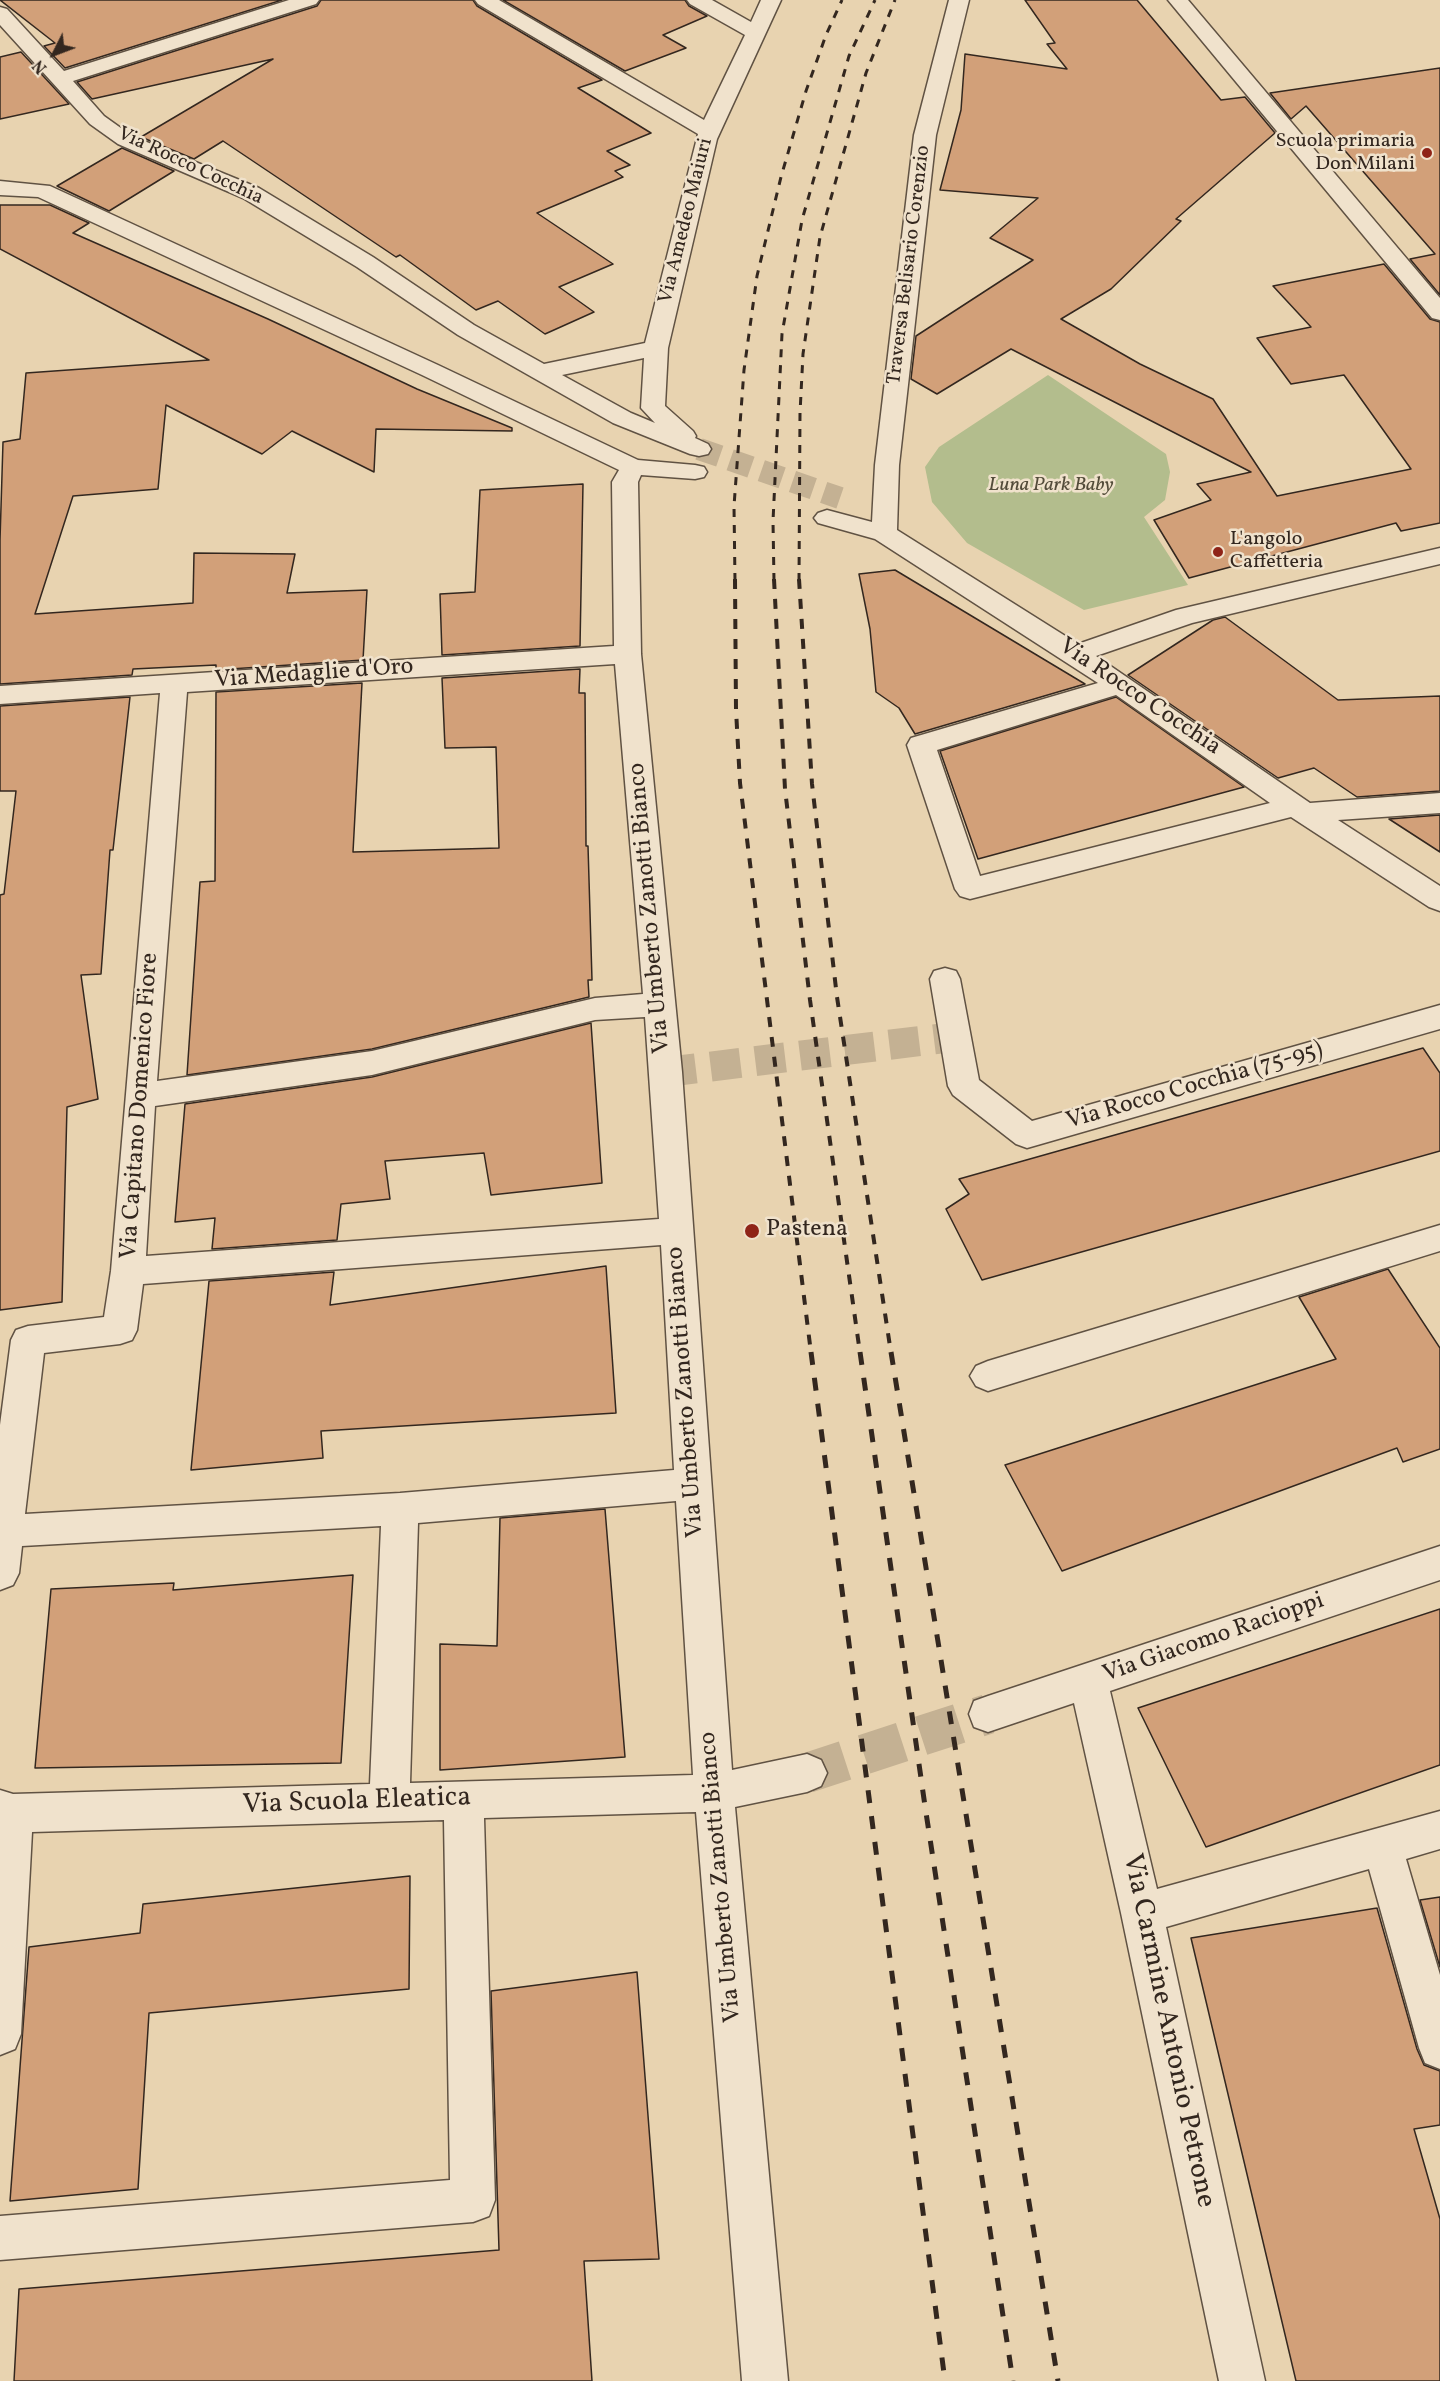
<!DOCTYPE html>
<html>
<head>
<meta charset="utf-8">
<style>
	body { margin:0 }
	#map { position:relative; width:1440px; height:2381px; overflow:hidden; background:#e8d3b0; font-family:Vollkorn,serif }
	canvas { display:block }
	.north { position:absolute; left:24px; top:24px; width:60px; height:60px; -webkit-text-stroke:4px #f0e2cc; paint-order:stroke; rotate:228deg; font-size:16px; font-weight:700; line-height:24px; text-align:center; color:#33271f }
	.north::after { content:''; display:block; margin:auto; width:21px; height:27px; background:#33271f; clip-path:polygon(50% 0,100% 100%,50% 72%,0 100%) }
</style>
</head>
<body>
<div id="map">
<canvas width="1440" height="2381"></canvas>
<div class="north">N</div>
</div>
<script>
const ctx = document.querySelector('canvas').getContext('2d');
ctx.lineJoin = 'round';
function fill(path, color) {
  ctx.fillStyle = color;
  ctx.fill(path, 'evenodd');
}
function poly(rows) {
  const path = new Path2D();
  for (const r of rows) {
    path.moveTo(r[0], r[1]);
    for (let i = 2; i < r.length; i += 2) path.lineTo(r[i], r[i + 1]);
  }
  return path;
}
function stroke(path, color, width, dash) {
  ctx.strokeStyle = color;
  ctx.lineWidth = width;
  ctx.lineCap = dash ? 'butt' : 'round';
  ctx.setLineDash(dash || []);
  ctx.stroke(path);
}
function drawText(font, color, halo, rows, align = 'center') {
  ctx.font = font + ' Vollkorn,serif';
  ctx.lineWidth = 5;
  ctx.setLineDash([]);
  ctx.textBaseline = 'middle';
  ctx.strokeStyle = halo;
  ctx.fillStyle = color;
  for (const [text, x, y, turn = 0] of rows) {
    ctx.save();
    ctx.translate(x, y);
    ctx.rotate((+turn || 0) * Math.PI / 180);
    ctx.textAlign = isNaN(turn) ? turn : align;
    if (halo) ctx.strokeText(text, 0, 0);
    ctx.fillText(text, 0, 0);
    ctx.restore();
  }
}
fill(poly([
	[1048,375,1166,454,1170,472,1165,500,1144,517,1188,585,1084,610,967,543,932,502,925,467,939,447]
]), '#b3bd8d');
const building = poly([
	[0,0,282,0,65,68,44,46,55,43,0,0],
	[321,0,473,0,477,6,602,80,578,88,651,133,607,151,630,165,615,171,623,177,537,213,613,264,559,287,594,312,545,334,498,301,476,310,400,255,396,257,223,141,194,159,141,137,273,59,92,99,77,82,317,6,321,0],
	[503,0,685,0,689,6,707,16,663,35,686,48,625,71,503,0],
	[1025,0,1137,0,1221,100,1245,97,1275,133,1176,219,1181,221,1111,289,1061,319,1140,364,1213,399,1277,496,1411,469,1344,375,1291,384,1257,338,1311,327,1273,286,1384,264,1430,319,1440,322,1440,523,1401,531,1396,523,1189,578,1154,520,1211,500,1197,484,1251,472,1011,349,937,394,911,379,916,336,1033,260,990,238,1038,198,940,190,961,110,965,54,1067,69,1047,44,1055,43,1025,0],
	[21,52,69,104,0,119,0,57,21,52],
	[1440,68,1440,295,1410,259,1435,254,1306,106,1291,119,1270,93,1440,68],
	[122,148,174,171,109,211,57,186,122,148],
	[0,205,50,205,89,223,73,233,268,319,417,389,512,428,512,431,376,429,374,472,292,431,262,454,166,405,158,489,73,496,35,614,193,603,194,553,295,554,287,593,367,590,363,660,216,670,216,665,133,669,132,675,0,684,0,540,3,442,20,439,26,373,209,360,0,249,0,205],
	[583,484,580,646,442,655,440,594,475,592,480,490,583,484],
	[895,570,1085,684,915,734,899,708,876,692,870,629,859,574,895,570],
	[1225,617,1338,700,1440,696,1440,791,1357,797,1314,768,1278,778,1128,675,1213,620,1225,617],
	[580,669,579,693,585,693,586,846,588,846,592,980,588,980,589,997,372,1049,187,1075,200,882,215,881,216,692,362,683,353,852,499,848,496,747,445,748,442,678,580,669],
	[130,697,113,850,110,850,101,974,81,975,98,1099,67,1107,62,1302,0,1310,0,895,4,894,16,791,0,791,0,706,130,697],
	[1116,697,1244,787,978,859,940,751,1116,697],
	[1440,815,1440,852,1389,819,1440,815],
	[591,1023,602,1183,491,1195,484,1153,385,1161,390,1199,341,1204,337,1240,212,1249,215,1218,175,1222,185,1104,372,1077,591,1023],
	[1423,1048,1440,1073,1440,1151,982,1280,946,1209,969,1194,959,1179,1423,1048],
	[606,1266,616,1413,321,1431,323,1458,191,1470,209,1281,334,1272,330,1305,606,1266],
	[1388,1269,1440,1348,1440,1449,1403,1462,1397,1448,1062,1571,1005,1465,1336,1359,1299,1297,1388,1269],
	[605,1509,625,1757,440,1770,440,1644,497,1646,500,1518,605,1509],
	[353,1575,341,1763,35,1768,51,1589,174,1583,173,1590,353,1575],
	[1440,1609,1440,1765,1206,1847,1138,1708,1440,1609],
	[410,1876,409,1989,149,2013,138,2189,10,2201,29,1947,140,1933,143,1904,410,1876],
	[1440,1897,1440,1967,1420,1900,1440,1897],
	[1377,1908,1417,2049,1424,2065,1440,2071,1440,2125,1414,2129,1440,2219,1440,2381,1296,2381,1191,1938,1377,1908],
	[637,1972,659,2259,584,2261,592,2381,14,2381,19,2289,499,2250,491,1991,637,1972]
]);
fill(building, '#d2a079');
stroke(building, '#33271f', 1.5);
stroke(poly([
	[699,449,840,498]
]), '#c4b193', 22, [22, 11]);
stroke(poly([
	[666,1072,953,1037]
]), '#c4b193', 30, [30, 15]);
stroke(poly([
	[807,1773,988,1714]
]), '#c4b193', 40, [40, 20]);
const minor = poly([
	[289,0,319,0,316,4,73,81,104,116,132,136,259,188,373,257,474,325,544,364,645,343,698,134,478,4,475,0,499,0,704,120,745,35,690,4,687,0,712,0,751,22,761,0,781,0,717,139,668,348,665,406,693,431,696,436,695,438,708,444,711,449,708,454,699,456,690,454,613,423,458,335,357,267,243,198,118,144,90,124,0,25,0,7,7,9,64,71,289,0],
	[644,358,641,408,655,423,631,413,562,375,644,358],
	[949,0,969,0,936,135,899,465,897,530,1078,644,1176,610,1440,548,1440,564,1192,623,1096,656,1310,803,1440,793,1440,813,1338,820,1440,886,1440,911,1429,907,1291,817,970,899,960,896,955,889,907,745,911,738,1098,683,875,539,818,523,814,518,818,513,827,510,872,522,875,465,914,135,949,0],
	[1116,695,1270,803,980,876,937,750,1116,695],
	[1168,0,1188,0,1440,298,1440,320,1432,318,1168,0],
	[0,181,50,186,438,365,638,460,695,465,704,467,707,472,704,477,695,479,641,475,638,482,641,654,682,1072,732,1770,807,1754,821,1760,827,1773,821,1786,807,1792,735,1807,788,2381,742,2381,696,1812,484,1818,495,2200,489,2216,473,2222,0,2260,0,2216,450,2180,444,1820,32,1832,21,2034,15,2049,0,2055,0,1790,13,1794,370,1784,381,1526,22,1546,19,1573,13,1585,0,1590,0,1425,11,1340,16,1330,28,1326,104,1317,111,1271,160,693,0,704,0,686,614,646,612,482,619,470,422,375,38,197,0,195,0,181],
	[615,664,643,994,595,998,372,1051,157,1081,187,692,615,664],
	[645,1017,659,1219,146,1256,155,1106,372,1075,595,1020,645,1017],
	[661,1245,674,1470,400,1493,25,1514,44,1353,120,1344,132,1340,137,1330,143,1284,661,1245],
	[676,1501,693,1775,410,1783,418,1523,676,1501],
	[945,968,956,971,960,979,979,1080,1032,1121,1440,1005,1440,1029,1027,1148,1016,1144,953,1095,948,1086,930,979,934,971,945,968],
	[1440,1225,1440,1251,988,1391,976,1386,970,1376,976,1366,988,1361,1440,1225],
	[1440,1546,1440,1580,1110,1691,1157,1889,1440,1811,1440,1849,1406,1859,1440,1975,1440,2069,1425,2063,1419,2048,1369,1869,1166,1927,1265,2381,1219,2381,1121,1913,1074,1703,988,1732,974,1727,969,1714,974,1701,988,1696,1440,1546]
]);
stroke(minor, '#605243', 3);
fill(minor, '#f0e2cc');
stroke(poly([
	[735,581,734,506,744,370,757,276,781,177,806,91,826,35,842,0],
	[774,581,773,521,782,334,802,220,849,56,875,0],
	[799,581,800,413,803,354,820,237,866,73,895,0]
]), '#33271f', 3, [8, 8]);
stroke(poly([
	[735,579,736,710,740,783,811,1353],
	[774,579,785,789,810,1000,860,1353],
	[799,579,812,784,837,997,891,1353]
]), '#33271f', 4, [10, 10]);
stroke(poly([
	[811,1352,945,2381],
	[860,1352,925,1806,1013,2381],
	[891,1352,1058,2381]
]), '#33271f', 5, [13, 13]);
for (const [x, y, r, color] of [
	[1427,153,6,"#8f2418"],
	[1218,552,6,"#8f2418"],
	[752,1231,8,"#8f2418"]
]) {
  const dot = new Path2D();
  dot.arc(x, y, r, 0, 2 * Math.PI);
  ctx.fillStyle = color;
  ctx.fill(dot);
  stroke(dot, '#f0e2cc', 2);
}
drawText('20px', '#33271f', '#f0e2cc', [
	["Scuola primaria",1415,142],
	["Don Milani",1415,165],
	["L'angolo",1230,540,"left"],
	["Caffetteria",1230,563,"left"]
], 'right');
drawText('20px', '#33271f', '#f0e2cc', [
	["Via Rocco Cocchia",190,167,25],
	["Via Amedeo Maiuri",687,221,-76],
	["Traversa Belisario Corenzio",910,265,-83]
]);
drawText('italic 20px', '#534c3a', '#f0e2cc', [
	["Luna Park Baby",1051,486]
]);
drawText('24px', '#33271f', '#f0e2cc', [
	["Via Medaglie d'Oro",314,675,-4],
	["Via Rocco Cocchia",1139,698,34],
	["Via Umberto Zanotti Bianco",651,908,-95],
	["Via Rocco Cocchia (75-95)",1195,1087,-16],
	["Via Capitano Domenico Fiore",141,1106,-86],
	["Via Umberto Zanotti Bianco",687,1392,-94],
	["Via Giacomo Racioppi",1214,1639,-19],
	["Via Umberto Zanotti Bianco",722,1877,-95]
]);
drawText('24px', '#33271f', '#f0e2cc', [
	["Pastena",766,1231]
], 'left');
drawText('28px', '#33271f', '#f0e2cc', [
	["Via Scuola Eleatica",357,1803,-2],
	["Via Carmine Antonio Petrone",1167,2031,78]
]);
</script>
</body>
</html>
